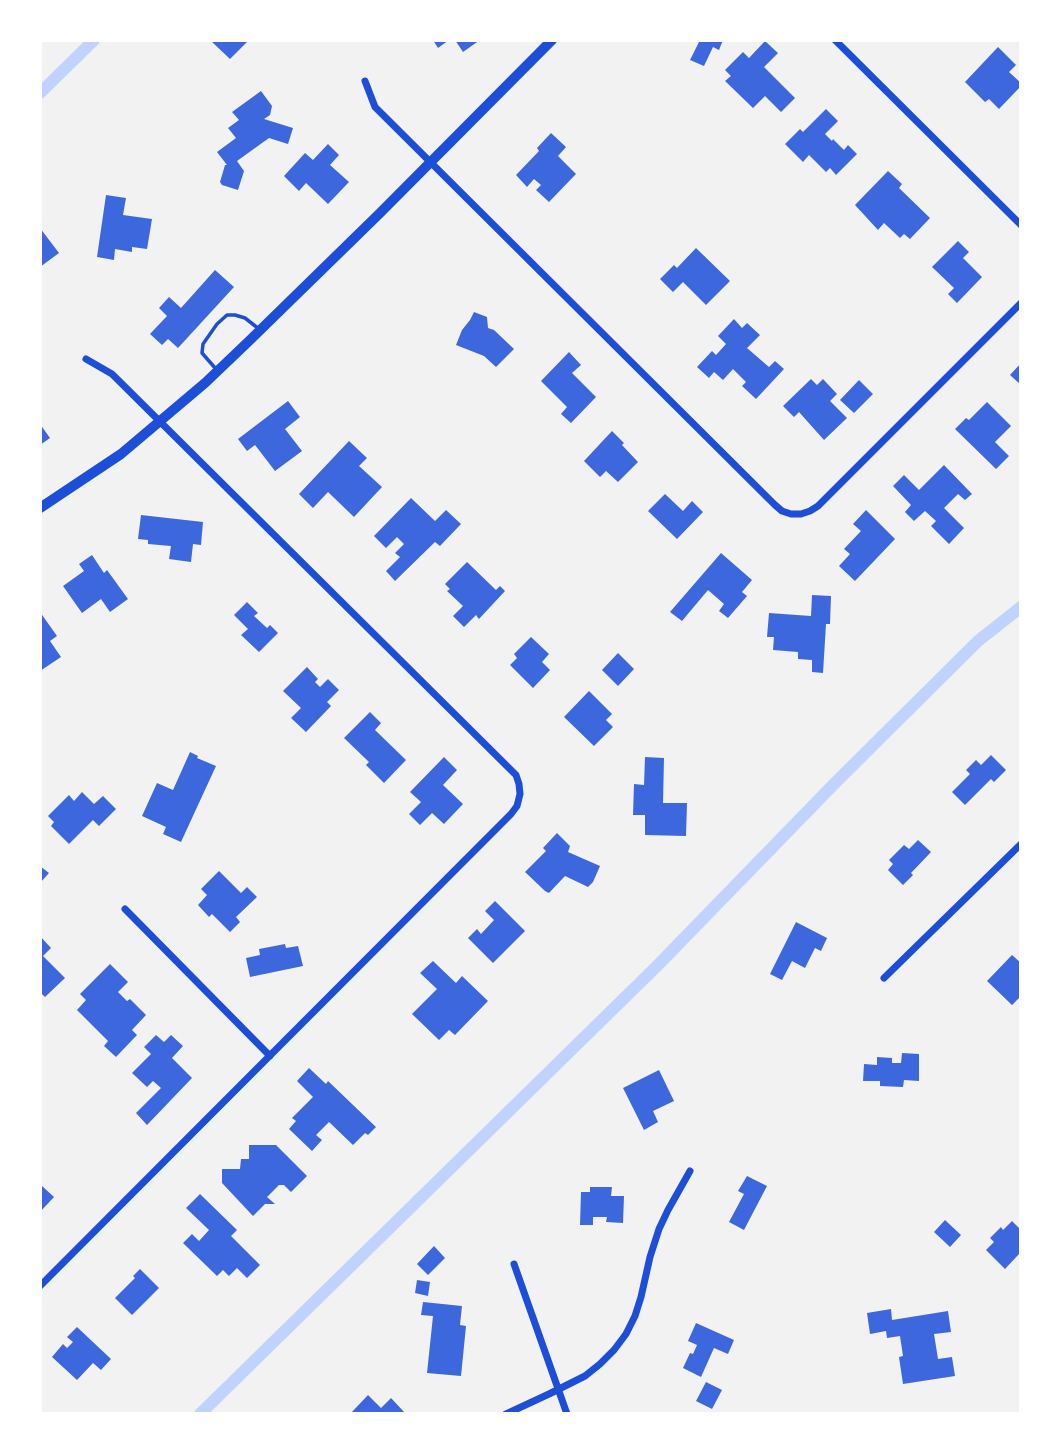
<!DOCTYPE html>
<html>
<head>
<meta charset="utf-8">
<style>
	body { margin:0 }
	#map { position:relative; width:1061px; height:1454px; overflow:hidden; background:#f2f2f2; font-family:"Noto Sans",sans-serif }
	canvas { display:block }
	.frame { position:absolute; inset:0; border:42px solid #fff; pointer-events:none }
</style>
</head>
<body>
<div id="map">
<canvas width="1061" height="1454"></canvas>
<div class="frame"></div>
</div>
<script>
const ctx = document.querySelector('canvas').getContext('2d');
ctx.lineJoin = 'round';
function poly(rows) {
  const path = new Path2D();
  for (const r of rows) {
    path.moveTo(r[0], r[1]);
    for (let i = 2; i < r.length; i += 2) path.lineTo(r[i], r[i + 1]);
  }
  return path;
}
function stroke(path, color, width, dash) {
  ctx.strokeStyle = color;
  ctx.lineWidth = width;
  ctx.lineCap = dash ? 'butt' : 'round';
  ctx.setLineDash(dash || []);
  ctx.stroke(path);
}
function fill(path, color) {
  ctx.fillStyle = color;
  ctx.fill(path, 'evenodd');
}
stroke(poly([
	[40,93,94,40],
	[200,1414,658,965,834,784,978,641,1021,607]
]), '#bfd3fe', 12);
fill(poly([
	[210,40,249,40,230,59],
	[433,40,449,40,438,48],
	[455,40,480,40,463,52],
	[694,40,723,40,719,50,713,47,704,66,690,60,699,42],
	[765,41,778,53,764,67,795,98,781,112,765,96,753,108,725,81,731,76,725,70,743,52,749,58],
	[998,47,1016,65,1009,72,1021,83,1021,86,999,109,989,99,985,102,965,82],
	[261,91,272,106,270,115,264,119,293,128,288,144,269,138,237,161,244,171,238,190,222,185,220,182,225,165,227,165,217,152,236,138,228,128,239,120,232,112],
	[826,109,838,121,825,134,832,141,833,139,844,150,848,145,857,154,836,175,830,168,826,172,809,155,803,162,785,144,800,129,803,132],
	[551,133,566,147,558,156,576,174,549,202,536,190,541,185,534,179,527,187,516,175,539,151,537,148],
	[328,144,339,155,330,165,349,182,328,204,306,183,299,191,284,176,305,153,313,160],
	[888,171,902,184,899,188,930,218,910,239,904,234,900,238,884,223,878,230,855,205],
	[106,195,126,198,123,215,152,219,147,249,132,247,132,252,115,249,114,260,97,257],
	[40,228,59,253,40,267],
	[958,241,969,252,963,258,982,277,957,303,948,294,954,288,932,267],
	[696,248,730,281,706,305,683,282,673,292,660,279,674,265,677,268],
	[215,270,234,287,178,348,168,339,162,345,150,334,167,316,159,308,169,297,181,308],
	[474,312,487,317,488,328,494,330,514,349,496,367,484,356,456,345,462,330,470,320],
	[734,319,742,328,747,323,760,335,747,348,769,367,775,361,784,369,756,399,742,386,746,382,733,369,723,380,714,372,709,378,697,367,712,351,716,355,726,344,718,336],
	[569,352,581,365,572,373,596,397,571,423,561,414,567,407,541,381],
	[1021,363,1021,385,1010,375],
	[811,379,817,385,823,379,837,394,830,401,847,418,824,440,799,412,794,417,783,406],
	[859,380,873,394,854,413,840,400],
	[288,401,300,417,285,429,302,451,275,471,255,445,247,451,238,439],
	[987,402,1011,426,995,442,1009,456,996,469,955,429,966,418,969,420],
	[40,424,50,438,40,445],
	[612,431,624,443,622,445,638,462,618,482,606,471,600,477,584,461],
	[349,441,367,458,359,466,382,487,354,517,328,492,313,508,299,494],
	[944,465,972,494,965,500,958,494,944,508,964,528,949,544,931,526,936,521,925,511,914,521,905,512,911,505,893,486,904,475,919,490],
	[665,494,683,511,692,501,703,512,677,539,648,511],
	[411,498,435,521,446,510,461,524,440,546,435,542,395,581,386,571,400,557,395,553,404,544,397,537,386,548,374,536],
	[866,510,895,539,855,581,839,566,850,554,844,549,861,531,853,524],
	[141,515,203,522,201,545,193,544,191,562,169,559,171,546,148,544,148,540,138,539],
	[721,553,752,580,742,592,747,596,728,618,719,611,724,604,708,590,682,621,670,612],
	[92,555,104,573,107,570,128,599,110,612,101,599,82,613,63,586,84,571,79,564],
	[467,562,496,590,500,586,505,591,479,619,476,615,464,627,453,616,463,606,447,591,450,589,445,584],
	[812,595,831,596,830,624,826,624,823,673,812,672,812,660,798,659,798,652,773,650,774,637,767,637,769,613,811,616],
	[247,602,258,613,254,616,267,628,270,625,278,633,259,652,241,635,248,629,234,615],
	[40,612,57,636,50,641,61,657,40,671],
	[531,637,549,654,542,662,550,670,533,688,510,665,517,658,514,654],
	[618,653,634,669,618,686,602,670],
	[307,667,318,679,315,682,320,687,328,679,339,690,327,702,331,706,306,732,291,718,301,708,283,691],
	[589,691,612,714,606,720,613,727,594,746,564,717],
	[370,712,381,723,375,730,406,760,384,783,366,765,369,762,344,738],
	[190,752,198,756,197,758,216,766,181,842,163,834,166,827,142,816,157,783,173,790],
	[991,755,1006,770,994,782,991,779,965,805,952,792,970,774,966,770,976,760,981,765],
	[444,757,457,770,443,785,463,804,444,824,432,813,420,825,409,814,421,802,410,792],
	[645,757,664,758,663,803,687,803,686,836,645,835,645,815,633,815,634,784,644,785],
	[82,792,94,804,103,796,116,809,99,826,93,820,69,844,51,826,54,822,48,816,69,795,74,801],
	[557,833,570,846,568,852,600,866,593,882,588,887,565,876,549,893,545,891,525,872,546,851,543,848],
	[918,840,931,852,911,873,913,875,903,885,888,870,893,864,889,860,904,845,909,849],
	[40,866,49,873,40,883],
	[219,871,241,893,247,887,257,897,236,917,240,922,230,932,212,914,209,917,198,905,207,895,201,889],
	[495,901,525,931,493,963,468,938,477,929,481,934,494,920,485,911],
	[796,922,827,938,821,951,815,948,805,968,792,961,782,980,770,974],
	[40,936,51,948,43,956,65,978,45,997,40,992],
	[285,944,286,948,298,946,303,966,250,977,246,958,260,955,259,949],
	[1012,955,1021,963,1021,996,1012,1005,987,981],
	[433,961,456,983,462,976,488,1001,455,1035,449,1030,439,1040,412,1014,437,989,420,973],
	[110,964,128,982,118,992,127,1001,130,999,146,1015,132,1030,137,1035,116,1057,104,1046,108,1041,77,1010,86,1000,80,994],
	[156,1035,164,1042,171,1035,183,1046,172,1058,192,1078,147,1125,136,1113,161,1088,153,1081,147,1087,132,1073,151,1054,144,1047],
	[902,1053,919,1054,919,1081,904,1080,903,1087,880,1086,880,1081,863,1081,864,1064,877,1065,877,1057,892,1058,892,1063,901,1063],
	[309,1068,326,1084,328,1081,376,1127,368,1135,365,1133,353,1145,329,1122,316,1135,322,1140,312,1151,289,1129,296,1121,292,1118,313,1097,297,1081],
	[659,1070,674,1101,653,1111,658,1122,644,1130,623,1088],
	[249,1145,276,1145,307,1176,291,1192,284,1185,279,1185,267,1197,275,1204,265,1204,253,1216,222,1183,222,1169,240,1169,241,1159,249,1159],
	[747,1176,767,1186,744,1230,729,1222,744,1194,738,1191],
	[42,1186,54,1197,40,1212,40,1188],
	[590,1187,612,1187,611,1196,624,1196,623,1223,606,1222,607,1217,593,1217,593,1225,580,1225,581,1192,590,1192],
	[200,1194,237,1230,231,1236,260,1265,247,1278,237,1268,229,1276,223,1270,217,1276,183,1243,192,1234,199,1241,209,1230,186,1208],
	[945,1220,961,1235,950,1247,934,1232],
	[1012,1221,1021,1230,1021,1256,1019,1254,1005,1269,986,1250,994,1242,990,1238,1001,1227,1003,1230],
	[434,1246,445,1258,428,1275,417,1264],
	[140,1269,159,1288,132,1315,115,1298,135,1278,133,1276],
	[417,1280,430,1282,428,1296,415,1293],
	[423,1302,462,1306,460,1325,466,1326,461,1376,427,1373,433,1316,421,1315],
	[891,1309,892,1320,948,1311,951,1332,934,1334,938,1359,952,1357,955,1376,903,1384,899,1357,903,1356,900,1336,887,1338,886,1331,870,1334,867,1313],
	[696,1323,734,1340,728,1354,714,1348,701,1377,683,1368,690,1353,693,1354,697,1345,688,1341],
	[77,1327,111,1359,101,1370,93,1363,77,1380,52,1357,63,1344,67,1348,73,1342,67,1337],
	[706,1382,722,1390,712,1409,696,1401],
	[368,1395,381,1408,391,1398,406,1414,350,1414]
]), '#3d67dc');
stroke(poly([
	[216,369,202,353,203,344,217,324,227,315,235,315,245,318,259,329]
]), '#1d4ed8', 3.5);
stroke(poly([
	[835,40,1021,225],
	[365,81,375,107,775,505,782,511,791,514,801,514,810,511,818,506,1021,303],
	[125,909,270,1056],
	[884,978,1021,844],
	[514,1264,567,1414],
	[40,1286,511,814,517,806,520,794,519,784,516,775,112,374,86,359],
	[506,1414,549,1394,585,1376,600,1364,614,1350,626,1334,635,1316,641,1297,650,1257,659,1229,668,1210,690,1171]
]), '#1d4ed8', 7);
stroke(poly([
	[40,508,121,454,205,383,249,341,380,213,552,40]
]), '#1d4ed8', 10);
</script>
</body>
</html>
